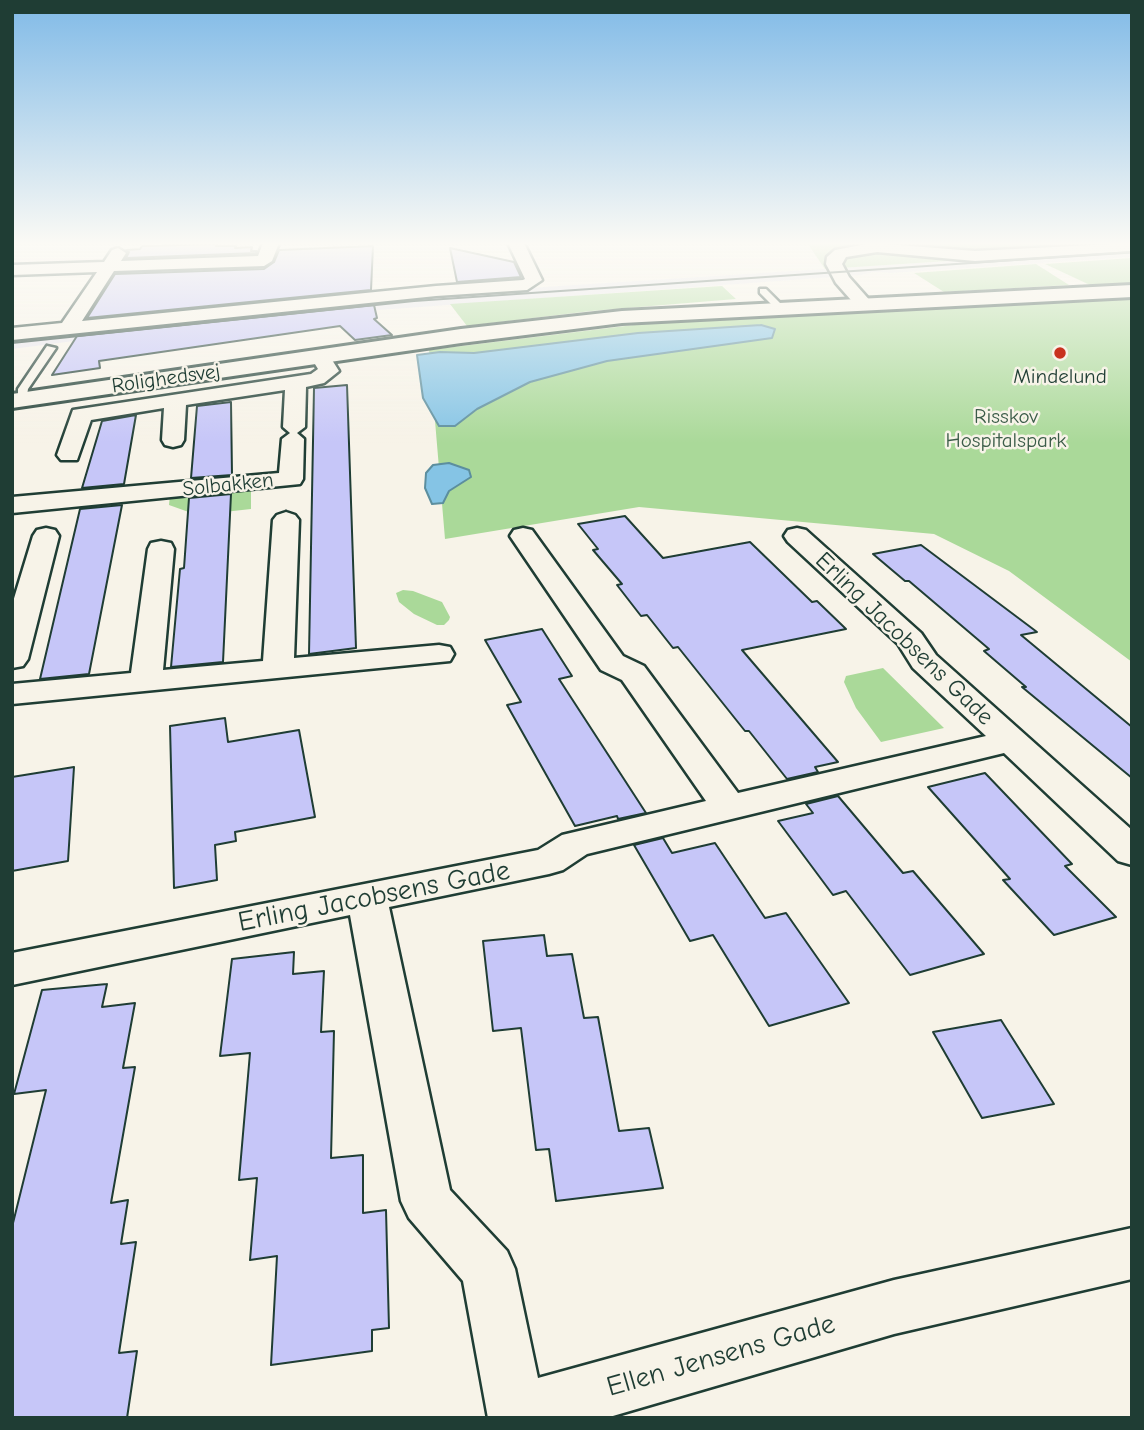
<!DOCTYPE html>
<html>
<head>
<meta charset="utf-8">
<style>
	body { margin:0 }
	#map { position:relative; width:1144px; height:1430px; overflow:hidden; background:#f7f3e8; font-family:"Comic Neue",sans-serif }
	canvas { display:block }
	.frame { position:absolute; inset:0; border:14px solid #1f3d34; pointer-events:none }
</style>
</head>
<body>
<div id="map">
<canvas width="1144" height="1430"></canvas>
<div class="frame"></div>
</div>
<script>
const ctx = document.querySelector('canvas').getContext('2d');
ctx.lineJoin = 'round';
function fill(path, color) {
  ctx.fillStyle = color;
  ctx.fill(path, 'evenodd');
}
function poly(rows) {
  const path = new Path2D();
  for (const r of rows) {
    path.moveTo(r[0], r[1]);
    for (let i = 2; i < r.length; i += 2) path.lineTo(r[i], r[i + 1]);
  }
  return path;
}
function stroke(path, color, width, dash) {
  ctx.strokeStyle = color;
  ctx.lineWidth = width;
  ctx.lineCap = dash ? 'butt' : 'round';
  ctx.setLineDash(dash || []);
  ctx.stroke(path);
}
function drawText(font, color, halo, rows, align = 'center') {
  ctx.font = font + ' "Comic Neue",sans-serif';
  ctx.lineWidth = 5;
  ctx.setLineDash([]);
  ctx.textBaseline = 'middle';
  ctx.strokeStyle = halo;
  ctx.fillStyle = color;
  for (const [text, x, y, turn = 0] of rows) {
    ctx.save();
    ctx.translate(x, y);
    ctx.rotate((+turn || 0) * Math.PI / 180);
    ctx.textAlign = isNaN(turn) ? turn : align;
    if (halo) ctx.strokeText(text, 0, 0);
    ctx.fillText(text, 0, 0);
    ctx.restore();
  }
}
fill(poly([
	[1132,249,1132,257,891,273,874,272,861,275,324,314,191,326,12,349,12,338,329,304,544,287]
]), '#e8e6ed');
fill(poly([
	[807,243,1132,243,1132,249,825,269],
	[1132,258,1132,283,1090,285,1045,264],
	[1036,264,1069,285,944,292,914,273],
	[722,286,736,299,591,311,467,326,450,304],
	[1132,298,1132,662,1009,571,934,534,639,507,445,539,429,350,650,323],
	[251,488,251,509,197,515,169,505,170,495],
	[403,590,413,591,442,602,450,617,449,620,444,625,437,625,414,614,399,602,396,593],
	[883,668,944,728,881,742,856,708,844,682,846,676]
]), '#aad999');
const water = poly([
	[761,325,775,329,772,338,607,361,530,382,477,409,455,426,439,426,423,398,417,355,440,352,474,353,638,333,761,325],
	[449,463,469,470,471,477,449,491,443,503,432,504,425,488,426,473,433,465,449,463]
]);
fill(water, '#85c4e5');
stroke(water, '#5c8e9e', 2);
const building = poly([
	[217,244,216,246,236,246,235,248,252,247,251,251,257,251,256,253,126,258,129,252,126,250,140,249,142,246,217,244],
	[373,246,371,290,87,318,115,274,264,269,274,262,279,250,373,246],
	[450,248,514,262,521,277,457,282,450,248],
	[374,305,377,318,374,319,392,335,355,340,340,326,99,361,100,368,52,375,77,336,374,305],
	[347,385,356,648,309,654,314,388,347,385],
	[231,402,232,475,191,478,197,406,231,402],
	[136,415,124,484,82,488,102,421,136,415],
	[231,494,223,662,171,667,180,569,184,568,189,498,231,494],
	[122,505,89,674,40,679,80,509,122,505],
	[625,516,663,558,750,542,812,602,817,601,846,629,742,650,838,762,815,767,818,772,787,779,749,731,745,731,678,647,673,648,647,615,641,616,617,585,622,584,593,550,598,549,578,524,625,516],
	[921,545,1037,632,1021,635,1132,727,1132,778,1022,687,1026,687,984,651,989,649,909,581,905,581,873,554,921,545],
	[542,629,572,676,559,679,646,813,618,819,617,816,575,826,507,705,521,702,485,640,542,629],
	[225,718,228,742,299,730,315,817,235,832,236,841,215,845,217,880,174,888,170,726,225,718],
	[74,767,68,861,12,871,12,777,74,767],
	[985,773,1072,864,1065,866,1116,917,1054,935,1003,880,1010,879,928,787,985,773],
	[838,796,903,873,913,871,984,954,910,975,846,891,833,895,778,821,813,813,806,804,838,796],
	[663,838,672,853,715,843,765,918,786,913,849,1003,769,1026,713,935,690,941,634,845,663,838],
	[544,935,547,956,572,954,584,1018,598,1017,619,1131,649,1128,663,1188,556,1201,549,1149,536,1150,521,1028,493,1031,483,941,544,935],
	[294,952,293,974,324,971,321,1032,334,1031,331,1158,363,1155,363,1213,386,1210,389,1328,372,1330,372,1351,271,1365,277,1256,250,1260,257,1178,239,1180,250,1053,220,1056,232,959,294,952],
	[107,984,102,1007,135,1003,123,1068,135,1067,111,1203,128,1200,121,1244,136,1242,119,1353,137,1351,127,1418,12,1418,12,1227,46,1090,14,1094,42,990,107,984],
	[1001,1020,1054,1104,982,1118,933,1032,1001,1020]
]);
fill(building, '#c6c6f8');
stroke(building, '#1f3d34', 2);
const lane = poly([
	[760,289,766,289,783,306,783,310,777,310,760,293,760,289],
	[47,346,56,348,28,389,26,401,18,401,18,389,47,346]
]);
const street = poly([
	[263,243,279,243,272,261,264,266,114,271,82,321,436,286,523,280,525,279,508,243,524,243,542,280,527,290,436,296,12,340,12,328,62,323,97,272,12,275,12,265,104,262,112,250,118,248,126,253,121,261,258,256,263,243],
	[872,243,975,251,1132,243,1132,251,975,261,877,252,846,257,842,264,849,277,873,304,864,309,858,308,836,283,826,264,827,257,835,250,872,243],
	[320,350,327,352,339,371,324,383,306,387,305,427,297,433,304,439,303,479,300,484,12,513,12,497,279,473,282,439,290,433,283,427,285,390,186,405,184,440,181,445,173,447,165,445,162,440,164,408,91,420,77,460,61,460,57,455,73,410,311,374,318,369,310,356,320,350],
	[286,512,295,515,299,520,294,658,439,645,450,647,454,654,450,661,12,704,12,684,131,673,148,549,151,543,161,541,171,543,174,549,163,670,263,661,273,520,277,515,286,512],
	[46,528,55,530,59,536,28,659,23,666,12,668,12,605,33,536,37,530,46,528],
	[523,528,532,530,623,656,644,666,738,793,986,736,913,668,898,644,788,542,784,536,788,530,797,528,806,530,921,633,936,655,1132,830,1132,865,1118,861,1004,753,587,854,563,870,549,874,389,907,450,1190,507,1251,515,1269,538,1378,894,1280,1132,1228,1132,1279,894,1334,606,1418,488,1418,463,1281,409,1218,401,1201,350,915,12,985,12,953,538,850,562,835,706,801,622,680,601,670,510,536,514,530,523,528]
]);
const secondary = poly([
	[1132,285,1132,297,622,323,461,343,12,408,12,394,461,329,622,311,1132,285]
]);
stroke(lane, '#1f3d34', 5);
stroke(street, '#1f3d34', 5);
stroke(secondary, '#1f3d34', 6);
fill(lane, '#f7f3e8');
fill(street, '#f7f3e8');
fill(secondary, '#f7f3e8');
stroke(poly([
	[12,343,414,301,1132,252]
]), '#1f3d34', 2);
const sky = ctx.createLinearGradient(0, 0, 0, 443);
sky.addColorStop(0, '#80bae7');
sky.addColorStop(0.55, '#fbfaf5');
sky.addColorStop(1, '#fbfaf500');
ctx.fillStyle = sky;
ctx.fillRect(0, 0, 1144, 443);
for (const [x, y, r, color] of [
	[1060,353,7,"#c8321e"]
]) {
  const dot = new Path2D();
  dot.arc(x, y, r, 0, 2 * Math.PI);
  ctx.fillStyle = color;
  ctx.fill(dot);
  stroke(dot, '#f7f3e8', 2.5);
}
drawText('21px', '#1f3d34', '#f7f3e8', [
	["Mindelund",1060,377]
]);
drawText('21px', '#1f3d34', '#f7f3e8', [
	["Rolighedsvej",166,379,-8],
	["Solbakken",228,485,-6]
]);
drawText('21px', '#3b5c48', '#f7f3e8', [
	["Risskov",1006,417],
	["Hospitalspark",1006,441]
]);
drawText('24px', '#1f3d34', '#f7f3e8', [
	["Erling Jacobsens Gade",904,639,44]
]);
drawText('28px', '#1f3d34', '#f7f3e8', [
	["Erling Jacobsens Gade",374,897,-11],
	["Ellen Jensens Gade",721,1356,-16]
]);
</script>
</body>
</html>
